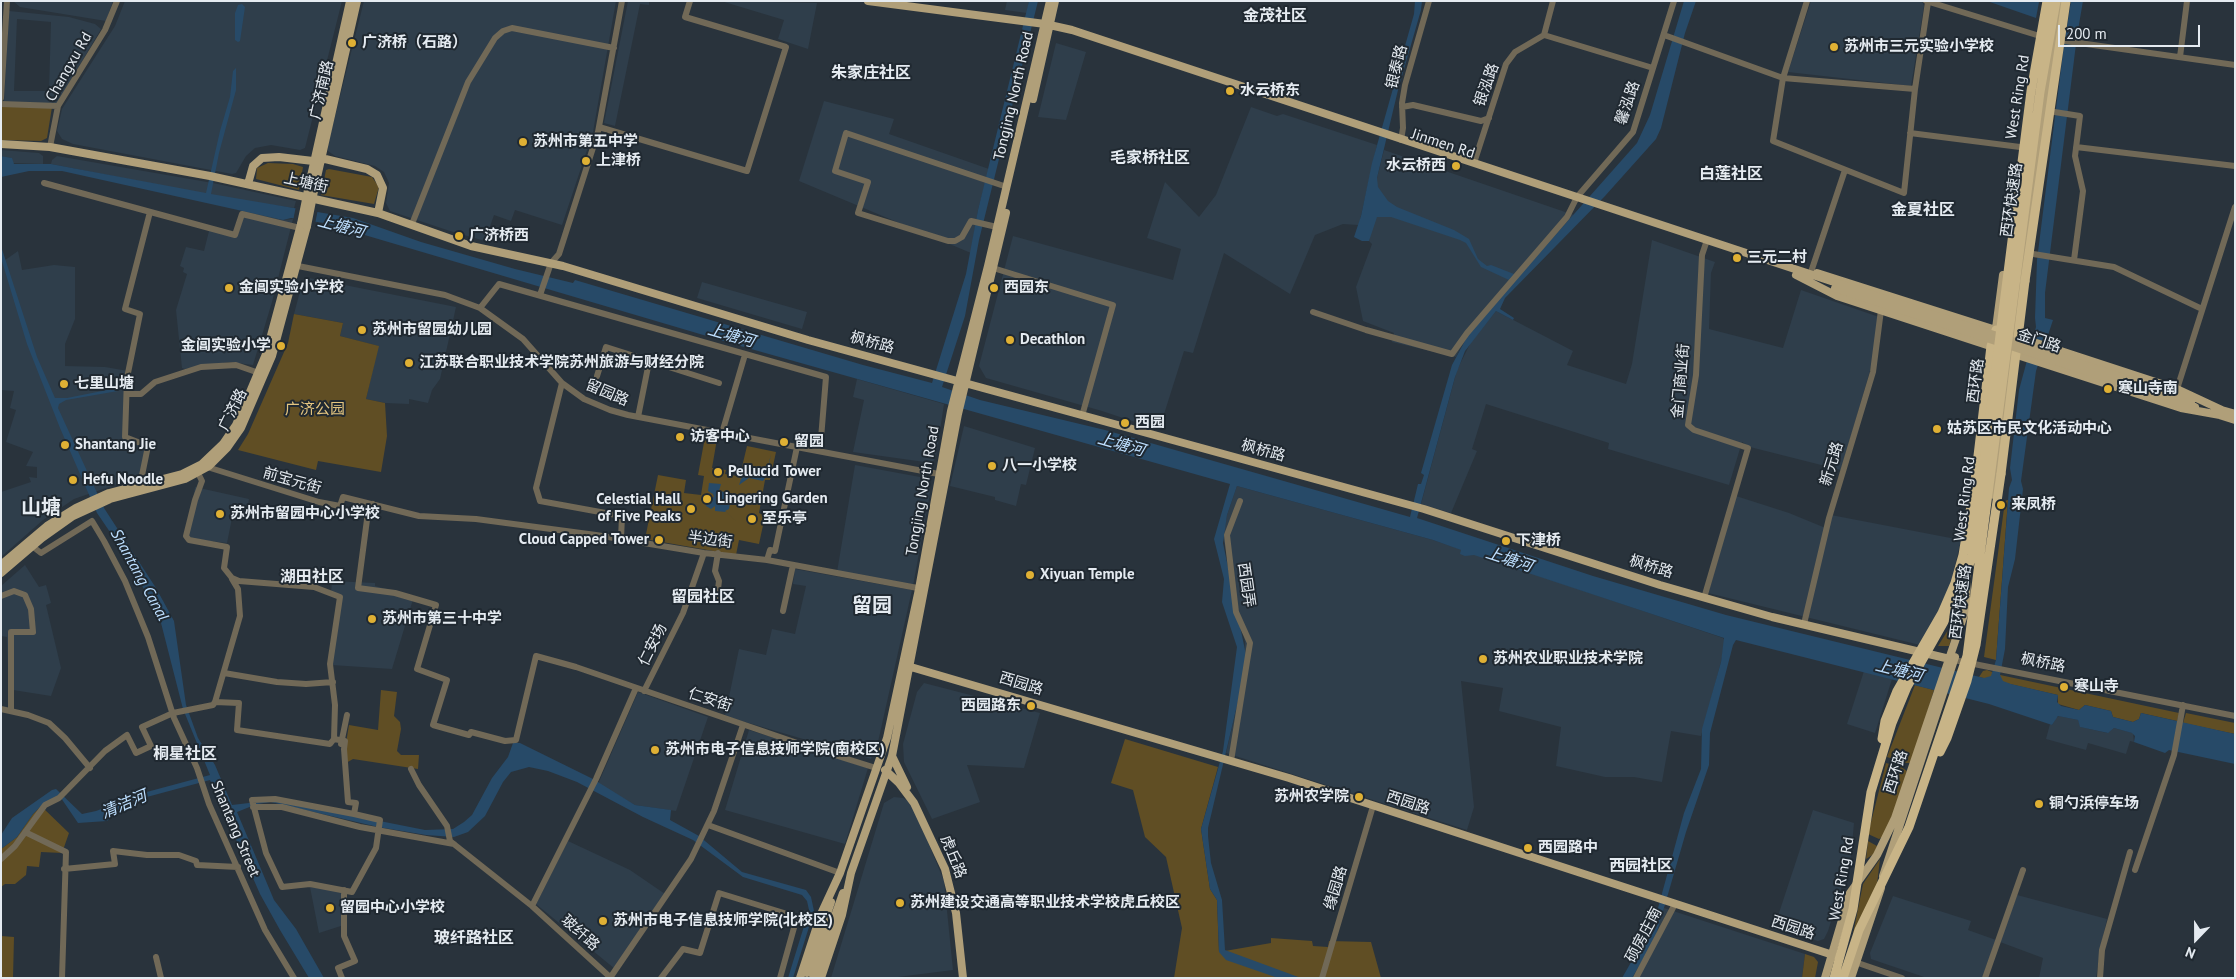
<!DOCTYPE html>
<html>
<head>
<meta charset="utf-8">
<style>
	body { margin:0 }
	#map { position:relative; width:2236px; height:979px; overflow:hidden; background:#29333c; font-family:"PT Sans",sans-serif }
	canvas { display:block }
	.frame { position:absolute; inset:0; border:2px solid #e5ebf1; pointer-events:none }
	.north { position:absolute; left:2171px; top:914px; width:50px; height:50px; -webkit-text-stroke:4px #202931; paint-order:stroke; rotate:202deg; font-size:14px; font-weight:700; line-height:20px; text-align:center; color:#e5ebf1 }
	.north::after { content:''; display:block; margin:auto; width:18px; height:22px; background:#e5ebf1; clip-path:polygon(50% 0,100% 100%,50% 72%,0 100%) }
	.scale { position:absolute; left:2058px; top:25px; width:142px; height:22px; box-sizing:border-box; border:2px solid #e5ebf1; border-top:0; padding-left:6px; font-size:15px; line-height:18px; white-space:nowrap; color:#e5ebf1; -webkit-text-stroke:4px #202931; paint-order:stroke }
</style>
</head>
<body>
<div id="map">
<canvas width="2236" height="979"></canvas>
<div class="frame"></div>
<div class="north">N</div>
<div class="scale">200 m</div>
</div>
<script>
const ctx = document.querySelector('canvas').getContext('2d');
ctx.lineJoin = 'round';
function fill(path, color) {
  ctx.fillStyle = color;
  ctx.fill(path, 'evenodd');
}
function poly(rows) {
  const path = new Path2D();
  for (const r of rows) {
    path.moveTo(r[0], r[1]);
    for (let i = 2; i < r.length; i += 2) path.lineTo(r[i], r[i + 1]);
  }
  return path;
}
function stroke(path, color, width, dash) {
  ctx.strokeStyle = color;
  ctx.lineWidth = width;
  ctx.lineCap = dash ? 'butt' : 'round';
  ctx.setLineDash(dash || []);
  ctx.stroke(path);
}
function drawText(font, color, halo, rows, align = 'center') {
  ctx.font = font + ' "PT Sans","Noto Sans SC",sans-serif';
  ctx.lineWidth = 4;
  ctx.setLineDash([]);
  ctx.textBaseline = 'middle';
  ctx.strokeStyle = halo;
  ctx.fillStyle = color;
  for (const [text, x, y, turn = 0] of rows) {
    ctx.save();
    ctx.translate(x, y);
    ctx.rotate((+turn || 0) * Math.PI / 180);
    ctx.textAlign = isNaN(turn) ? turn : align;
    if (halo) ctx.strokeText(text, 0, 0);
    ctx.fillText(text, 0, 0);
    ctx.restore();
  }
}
fill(poly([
	[13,1,75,2,113,1,106,21,20,7],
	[125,1,342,1,305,148,300,150,271,145,255,148,246,156,236,173,232,174,73,144,62,139,57,131,62,109,115,26],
	[364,1,616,1,593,132,562,225,515,210,511,221,494,215,485,241,450,231,390,211,386,203,389,183,384,172,375,166,335,156,328,151,328,144],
	[628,1,649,1,649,5,640,4,615,126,604,123],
	[721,1,817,3,808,49,778,39,784,20],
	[1007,1,1029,1,1027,13,1005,10],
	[1811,1,1922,1,1924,6,1911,86,1788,72],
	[9,11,69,17,95,24,101,29,57,104,4,102],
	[17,19,51,22,49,91,14,91],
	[1056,43,1086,52,1066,120,1038,117],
	[824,101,894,119,889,134,989,169,978,210,971,253,799,181],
	[1251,107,1277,116,1283,114,1377,145,1360,220,1374,221,1377,178,1384,150,1574,215,1503,295,1461,347,1456,357,1392,342,1394,333,1363,321,1356,287,1372,244,1369,241,1371,231,1358,225,1343,224,1315,235,1290,294,1224,253,1193,353,1184,351,1159,430,1102,411,986,378,979,366,1013,236,1173,280,1181,249,1147,238,1165,182,1199,217,1216,195],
	[1,150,39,153,43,156,43,164,12,163,11,158,1,156],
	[57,156,213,183,296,201,294,208,236,200,51,164,52,160],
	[244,209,283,220,293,219,272,302,253,365,229,362,185,369,182,368,176,310,187,274,183,272,184,268,180,266,186,247,204,251,210,227,238,234],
	[1652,240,1715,262,1711,273,1709,329,1783,348,1801,290,1879,317,1877,347,1841,470,1750,447,1742,442,1729,485,1608,449,1609,443,1486,404,1472,449,1477,451,1451,513,1421,504,1457,370,1471,342,1496,311,1573,351,1567,365,1626,384,1632,364],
	[18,251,22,270,54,265,75,267,75,319,65,344,65,366,105,367,128,371,125,437,148,446,141,476,74,499,43,520,1,557,1,492,31,482,29,477,37,478,37,467,26,466,33,452,6,442,16,410,10,408,14,391,1,390,1,263],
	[309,278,456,307,440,379,432,390,428,403,409,399,409,404,385,403,366,399,378,346,340,336,343,323,294,314,303,280],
	[702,282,807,312,802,329,697,298],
	[857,379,944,404,936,457,932,463,853,452,864,400,853,397],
	[964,426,1035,448,1026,485,1021,484,1016,506,995,500,995,497,950,486],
	[855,465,920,477,929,483,930,493,913,586,837,572],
	[1237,486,1433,540,1723,638,1725,641,1721,662,1701,736,1671,731,1662,782,1634,777,1605,777,1556,766,1561,727,1499,711,1503,688,1461,681,1474,807,1467,830,1226,753,1243,680,1245,642,1223,537,1227,515],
	[195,487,249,499,245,520,232,518,227,543,191,539,188,534],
	[1736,496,1789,513,1828,529,1831,515,1961,540,1951,582,1941,607,1920,645,1708,593],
	[25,565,39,587,46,585,51,603,46,605,61,668,51,696,13,690,8,669,7,637,1,636,1,586],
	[795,569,912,590,878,742,871,759,725,716,739,649,766,655,772,629,795,634,806,586,793,584],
	[332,581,375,583,375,586,414,596,392,669,332,665,342,595,331,593],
	[1864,671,1892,679,1875,733,1847,724],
	[924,683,1040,713,1024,768,967,765,980,802,932,819,904,762,903,744,917,692],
	[638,692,708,717,676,811,635,805,598,784],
	[2059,716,2078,720,2081,727,2107,733,2114,728,2133,733,2134,742,2130,741,2126,754,2088,743,2086,750,2046,739,2050,724,2052,725,2056,718],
	[749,730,868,768,845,844,725,810],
	[894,797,903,798,912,803,944,881,953,970,890,978,831,978,884,803],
	[1813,810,1854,823,1851,856,1841,889,1828,931,1824,939,1818,941,1774,928],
	[568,841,630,870,668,896,615,969,536,904],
	[310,887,345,891,347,924,319,933],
	[2017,895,2107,919,2101,945,2096,978,2039,978,2043,958,2000,942],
	[1893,896,1971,921,1968,930,1996,940,1982,978,1927,978,1871,959,1870,953],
	[1664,908,1805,954,1802,978,1632,978,1655,939]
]), '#2f3e4b');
fill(poly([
	[1,106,52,107,47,138,41,141,1,140],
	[268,163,293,164,303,167,299,190,256,179,257,168],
	[329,169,372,177,379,187,374,204,321,195,326,170],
	[294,314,343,323,340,336,379,346,366,399,385,403,387,436,381,472,318,461,316,470,238,450,248,434,288,343],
	[705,437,717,439,712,468,726,470,725,474,737,476,741,471,747,446,776,452,770,480,765,480,759,513,765,516,759,544,739,540,736,555,645,539,658,475,686,480,684,493,701,495,704,476,698,475],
	[2008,500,1996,660,1984,657,2005,501],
	[1962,603,1949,646,1938,646,1948,630],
	[1987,670,2000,675,2179,713,2177,721,2141,713,2139,719,2133,722,2113,717,2111,711,2085,705,2079,710,2058,704,2058,695,1979,677,1983,671],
	[1915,685,1934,690,1913,759,1910,763,1905,763,1887,757],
	[381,690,397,692,394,716,400,722,401,729,397,751,401,755,419,755,418,769,353,759,346,763,345,749,349,725,378,730],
	[2186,713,2235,723,2235,734,2183,723],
	[1125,739,1218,767,1201,829,1210,889,1217,900,1219,952,1271,943,1271,938,1312,941,1313,946,1328,947,1329,941,1371,942,1381,978,1174,978,1182,928,1166,857,1145,837,1133,790,1111,783],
	[1886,763,1901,767,1907,771,1897,806,1884,836,1879,839,1868,834],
	[41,806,69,833,62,853,41,852,39,867,27,866,26,875,15,884,5,884,1,887,1,849,17,837,33,814],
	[1868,841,1877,846,1874,854,1866,859],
	[1880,859,1877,885,1853,934,1863,884],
	[1,936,14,937,13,978,1,978],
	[1805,954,1814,957,1818,962,1815,978,1802,978]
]), '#604e24');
fill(poly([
	[1029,1,1038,1,979,240,965,316,942,387,980,400,1105,430,1410,517,1418,484,1421,484,1424,475,1421,473,1452,365,1467,337,1509,280,1481,267,1466,243,1460,240,1391,217,1377,217,1369,241,1362,241,1354,237,1361,216,1372,163,1414,14,1415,1,1422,1,1421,10,1398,90,1377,178,1378,187,1388,201,1397,207,1454,230,1469,239,1478,259,1487,266,1491,265,1519,276,1637,143,1650,115,1684,1,1696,1,1685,33,1661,128,1656,139,1605,196,1505,298,1500,309,1514,318,1513,320,1496,311,1465,351,1455,377,1417,518,1593,576,1726,615,1984,678,1991,676,1996,660,2009,488,2012,480,2010,468,2019,390,2036,327,2035,318,2037,260,2064,45,2071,1,2083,1,2077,36,2045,293,2045,318,2053,320,2036,371,2021,481,2023,489,2015,559,2008,587,2005,649,2000,675,2003,681,2011,684,2058,695,2057,702,2061,706,2079,710,2085,705,2111,711,2113,717,2133,722,2139,719,2141,713,2235,734,2235,764,2169,750,2165,753,2134,742,2135,736,2132,733,2114,728,2108,733,2080,727,2078,720,2058,716,2052,725,1989,704,1736,640,1733,645,1710,733,1709,765,1686,832,1655,939,1632,978,1622,978,1649,931,1658,908,1684,813,1701,769,1702,729,1721,662,1724,638,1474,555,1465,556,1460,554,1461,550,1433,540,1237,486,1227,515,1223,543,1246,655,1243,680,1208,828,1208,836,1211,863,1222,900,1225,950,1301,978,1278,978,1226,960,1219,952,1217,900,1210,889,1201,829,1223,751,1237,647,1222,602,1224,579,1214,539,1230,484,744,347,324,223,291,218,283,220,62,171,29,171,1,177,1,156,12,158,14,164,51,164,206,193,220,131,230,97,233,71,236,68,236,90,219,153,211,194,353,218,421,242,515,269,573,283,575,280,863,365,932,383,966,274,978,210],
	[1987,1,2038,1,2039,2,2036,18],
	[242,4,245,7,240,41,238,42,235,40,235,13,238,5],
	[1,246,37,357,55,398,67,398,117,388,118,391,66,400,59,404,58,408,104,508,156,588,174,621,186,705,198,738,215,765,232,805,274,800,425,830,453,829,464,822,472,815,492,778,508,757,513,743,520,743,593,779,635,805,671,810,670,820,699,836,742,872,806,890,811,897,814,911,793,978,788,978,809,910,807,901,802,895,743,877,693,840,643,817,577,782,548,771,529,767,511,772,503,782,485,816,468,832,454,837,426,835,378,827,271,802,257,804,237,812,274,900,296,929,324,978,309,978,280,930,260,894,210,780,132,801,107,821,78,823,61,798,41,806,33,814,17,837,1,849,1,835,12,818,52,790,56,789,82,814,96,811,128,799,128,797,210,775,183,709,160,619,125,554,97,513,60,428,27,344,1,258],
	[771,454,767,475,763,481,749,478,739,485,741,479,745,476,761,477,766,475],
	[709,483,721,484,719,491,725,492,724,496,731,498,729,509,725,511,736,521,726,512,715,511,715,506,711,509,706,506,705,501,708,497,714,497,713,494,708,491]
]), '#274a68');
fill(poly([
	[296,206,318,209,315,224,293,221]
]), '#29333c');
stroke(poly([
	[1807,1,1783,78,1773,141,1904,193,1915,89,1928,2],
	[1926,1,2043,37],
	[1544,35,1653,68],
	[1664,35,1783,78,1915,89],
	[2058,40,2235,65],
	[2180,57,2187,1],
	[1,98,7,1],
	[1,104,58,106],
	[1402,107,1413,105,1481,121,1489,118],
	[2048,111,2080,116,2075,156,2083,191,2074,260],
	[599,127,747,171,786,47,685,17,690,1],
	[1910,133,2020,147],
	[1401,140,1403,128,1402,103,1405,85,1429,1],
	[50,147,58,106,105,30,117,1],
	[2076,147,2235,166],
	[1474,163,1506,64,1515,52,1544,35,1553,1],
	[44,183,235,235,242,214,300,228],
	[412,224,468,82,495,38,503,31,512,28,614,48],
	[1001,228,971,221,962,237,955,241,948,241,858,213,868,182,835,171,846,133,1007,187],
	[2027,253,2114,267,2202,309],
	[293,265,445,295,480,308,523,339,562,383,584,399,610,410,628,415,944,475],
	[993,268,1113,305,1082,416],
	[1811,272,1845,170],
	[540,295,551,263,559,254,598,132,622,1],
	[480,308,499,284,826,377,820,451],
	[1313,312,1366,330,1452,354,1467,333,1567,217,1577,197,1633,132,1674,1],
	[597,376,606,347,719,383],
	[562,383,536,488,540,501,622,516,621,539],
	[2177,389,2235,207],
	[127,394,141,394,155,382,201,367,236,365,259,373],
	[638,417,649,362],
	[722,433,744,358],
	[204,466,319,502,340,506,343,497,419,516,476,519,596,535,704,553,767,560,923,589],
	[196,469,202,481,195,500,186,536,189,540,227,547,224,568,232,578,239,581,314,587,340,597,330,664,335,705,334,739,345,741,344,749,348,802,356,803,354,814,380,820,376,848,352,892,310,884,282,887,266,853,252,800,275,799,354,814],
	[140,485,148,446,125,437,127,378,140,314,125,309,150,212],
	[373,504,368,512,358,588,395,593,436,605,417,669,447,680,433,725,469,735,471,732,505,741,516,740,536,656,576,667,809,747,876,768],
	[32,546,41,553,92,521,104,541,125,581,148,637,174,718,197,768,209,804,265,930,294,978],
	[767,560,770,550,775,551,797,447],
	[1,596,14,591,25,595,31,609,33,632,11,632,11,711],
	[717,597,719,581,715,571,718,553],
	[1704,598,1748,448,1694,430,1688,425,1696,375,1702,255,1707,240],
	[783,611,793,565],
	[1804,624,1829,518,1873,372,1881,310],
	[1954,660,2235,716],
	[224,673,277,682,306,684,333,682],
	[644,691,683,613,704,553],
	[215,702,239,703,237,730,330,744,334,739],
	[1,709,28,715,49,723,65,738,90,768],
	[341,744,347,715],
	[1231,761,1250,643,1236,612,1227,535,1240,501],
	[411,769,419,785,447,826,450,841,532,906,611,978],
	[253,807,282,807,360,827,454,844],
	[708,825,840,873],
	[25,832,66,852,62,978],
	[1,859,15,846,45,805,59,798,105,751,127,735,136,753,151,746,142,727,173,713,213,705,215,702,240,616,238,589,232,579],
	[64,869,115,864,113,851,147,855,179,855,196,861,197,865,238,867],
	[2135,870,2174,755,2183,705],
	[532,906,596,779,636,688],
	[156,957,161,978],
	[1855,962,1902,978],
	[342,978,338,968,355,961,344,936,344,890],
	[610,978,691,859,714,811,743,725],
	[661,978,683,949,700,953,719,893,797,917,780,978],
	[1322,978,1373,806],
	[1636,978,1675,904],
	[1985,978,2023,870],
	[2100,978,2102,950,2130,852]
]), '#716957', 6);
stroke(poly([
	[868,1,1045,24,1072,30,1837,283],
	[1033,99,1055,1],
	[1,144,50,147,210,176,378,213,471,246,563,266,808,340,1424,509,1660,585,1772,617,1954,660],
	[321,158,367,169,377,175,383,188,378,213],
	[248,184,253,166,262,158,279,157,313,161],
	[309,185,350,1],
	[315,186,357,1],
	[1817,273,1999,331],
	[1796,275,1837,296,1996,348],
	[1995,336,2003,275],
	[2015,336,2177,389,2222,410],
	[2011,353,2181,408,2220,415],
	[2151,387,2192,400],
	[2150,392,2195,407],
	[2218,409,2235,414],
	[2216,414,2235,420],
	[1994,495,2046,93,2061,1],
	[1,565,47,526,76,508,109,493,182,474,202,464,223,444,236,425,266,354,301,224],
	[1,573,42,538,73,516,110,499,185,479,209,466,227,448,241,428,272,356,307,226],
	[904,665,1289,778,1836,956],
	[892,756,907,787],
	[885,770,899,783,914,803,945,869,956,913,963,978],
	[1883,876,1955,657],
	[807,973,831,902],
	[800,978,821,914,840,873,887,738,919,589,951,411,988,266,1050,1],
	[813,978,843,893],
	[821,978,842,915,851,873,892,756,958,414,1006,213],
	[1825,978,1850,893,1877,855,1895,818,1966,609,1967,576],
	[1851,978,1881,888]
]), '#b09f79', 8);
stroke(poly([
	[2001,474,2025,281],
	[1975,481,1991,346,1996,330]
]), '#c8b487', 9);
stroke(poly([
	[301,224,309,185],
	[307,226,315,186],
	[1837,283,2151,387],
	[1835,288,2150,392]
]), '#b09f79', 8);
stroke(poly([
	[2025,281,2066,1],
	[1882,739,1885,721,1897,691,1942,613,1955,583,1963,555,1974,487],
	[1940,752,1947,738,1967,681,1976,645,2001,474],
	[1834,978,1853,909,1871,792,1892,723,1907,687,1959,595,1972,556,2031,91,2047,1],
	[1843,978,1859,930,1909,827,1967,656,2040,92,2056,1]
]), '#c8b487', 9);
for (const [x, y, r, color] of [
	[352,43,5,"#dfb034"],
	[1834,47,5,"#dfb034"],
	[1230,91,5,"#dfb034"],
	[523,142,5,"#dfb034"],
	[586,161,5,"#dfb034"],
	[1456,166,5,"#dfb034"],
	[459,236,5,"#dfb034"],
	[1737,258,5,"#dfb034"],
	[229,288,5,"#dfb034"],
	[994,288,5,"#dfb034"],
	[362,330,5,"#dfb034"],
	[1010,340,5,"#dfb034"],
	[281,346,5,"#dfb034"],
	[409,363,5,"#dfb034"],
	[64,384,5,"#dfb034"],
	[2108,389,5,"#dfb034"],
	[1125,423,5,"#dfb034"],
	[1937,429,5,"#dfb034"],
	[680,437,5,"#dfb034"],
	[784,442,5,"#dfb034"],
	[65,445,5,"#dfb034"],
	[992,466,5,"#dfb034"],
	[718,472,5,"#dfb034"],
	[73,480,5,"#dfb034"],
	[707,499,5,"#dfb034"],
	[2001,505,5,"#dfb034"],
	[691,509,5,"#dfb034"],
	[220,514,5,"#dfb034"],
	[752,519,5,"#dfb034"],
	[659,540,5,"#dfb034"],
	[1506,541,5,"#dfb034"],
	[1030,575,5,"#dfb034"],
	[372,619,5,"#dfb034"],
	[1483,659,5,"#dfb034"],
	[2064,687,5,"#dfb034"],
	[1031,706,5,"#dfb034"],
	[655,750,5,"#dfb034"],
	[1359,797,5,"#dfb034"],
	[2039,804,5,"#dfb034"],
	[1528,848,5,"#dfb034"],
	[900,903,5,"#dfb034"],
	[330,908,5,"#dfb034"],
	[603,921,5,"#dfb034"]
]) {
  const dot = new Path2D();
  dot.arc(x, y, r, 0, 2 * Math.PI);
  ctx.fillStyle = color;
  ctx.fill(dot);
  stroke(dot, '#202931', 2);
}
drawText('bold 15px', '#e5ebf1', '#202931', [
	["广济桥（石路）",362,43],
	["苏州市三元实验小学校",1844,47],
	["水云桥东",1240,91],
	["苏州市第五中学",533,142],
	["上津桥",596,161],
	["水云桥西",1446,166,"right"],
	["广济桥西",469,236],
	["三元二村",1747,258],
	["金阊实验小学校",239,288],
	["西园东",1004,288],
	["苏州市留园幼儿园",372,330],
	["Decathlon",1020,340],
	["金阊实验小学",271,346,"right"],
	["江苏联合职业技术学院苏州旅游与财经分院",419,363],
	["七里山塘",74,384],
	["寒山寺南",2118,389],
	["西园",1135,423],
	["姑苏区市民文化活动中心",1947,429],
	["访客中心",690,437],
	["留园",794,442],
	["Shantang Jie",75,445],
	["八一小学校",1002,466],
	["Pellucid Tower",728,472],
	["Hefu Noodle",83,480],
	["Lingering Garden",717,499],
	["Celestial Hall",681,500,"right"],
	["of Five Peaks",681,517,"right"],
	["来凤桥",2011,505],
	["苏州市留园中心小学校",230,514],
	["至乐亭",762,519],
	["Cloud Capped Tower",649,540,"right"],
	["下津桥",1516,541],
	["Xiyuan Temple",1040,575],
	["苏州市第三十中学",382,619],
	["苏州农业职业技术学院",1493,659],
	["寒山寺",2074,687],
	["西园路东",1021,706,"right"],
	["苏州市电子信息技师学院(南校区)",665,750],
	["苏州农学院",1349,797,"right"],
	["铜勺浜停车场",2049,804],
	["西园路中",1538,848],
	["苏州建设交通高等职业技术学校虎丘校区",910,903],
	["留园中心小学校",340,908],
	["苏州市电子信息技师学院(北校区)",613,921]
], 'left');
drawText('15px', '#e5ebf1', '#202931', [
	["Changxu Rd",69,67,-60],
	["银泰路",1397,67,-76],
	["银泓路",1487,85,-70],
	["广济南路",322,90,-77],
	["Tongjing North Road",1014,96,-77],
	["West Ring Rd",2018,97,-81],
	["馨泓路",1628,103,-71],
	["Jinmen Rd",1443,144,18],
	["上塘街",306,183,13],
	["西环快速路",2012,200,-82],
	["金门路",2039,341,18],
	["枫桥路",872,343,15],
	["金门商业街",1681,381,-85],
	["西环路",1976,381,-83],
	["留园路",607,393,23],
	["广济路",233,410,-64],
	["枫桥路",1263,451,15],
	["新元路",1832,464,-73],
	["前宝元街",292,481,16],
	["Tongjing North Road",923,491,-80],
	["West Ring Rd",1965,499,-83],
	["半边街",710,540,7],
	["枫桥路",1651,567,17],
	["西园弄",1246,585,82],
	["西环快速路",1961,602,-82],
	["仁安场",653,645,-64],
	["枫桥路",2043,663,11],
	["西园路",1021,684,17],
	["仁安街",710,700,18],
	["西环路",1896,772,-72],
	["西园路",1408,803,18],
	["Shantang Street",235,829,67],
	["虎丘路",953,857,68],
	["West Ring Rd",1842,879,-80],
	["缘园路",1336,888,-73],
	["西园路",1793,928,18],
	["玻纤路",580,933,42],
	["硕房庄南",1644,935,-62]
]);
drawText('15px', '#e5c680', '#202931', [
	["广济公园",315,410]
]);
drawText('bold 16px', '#e5ebf1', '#202931', [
	["金茂社区",1275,16],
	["朱家庄社区",871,73],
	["毛家桥社区",1150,158],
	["白莲社区",1731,174],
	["金夏社区",1923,210],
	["湖田社区",312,577],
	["留园社区",703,597],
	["桐星社区",185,754],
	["西园社区",1641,866],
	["玻纤路社区",474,938]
]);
drawText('italic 16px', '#bddfff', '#202931', [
	["上塘河",341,227,15],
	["上塘河",731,336,16],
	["上塘河",1121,445,16],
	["上塘河",1509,560,18],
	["Shantang Canal",139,575,61],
	["上塘河",1899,671,14],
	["清洁河",124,805,-23]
]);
drawText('bold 20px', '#e5ebf1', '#202931', [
	["山塘",41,508],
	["留园",872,606]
]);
</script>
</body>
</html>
